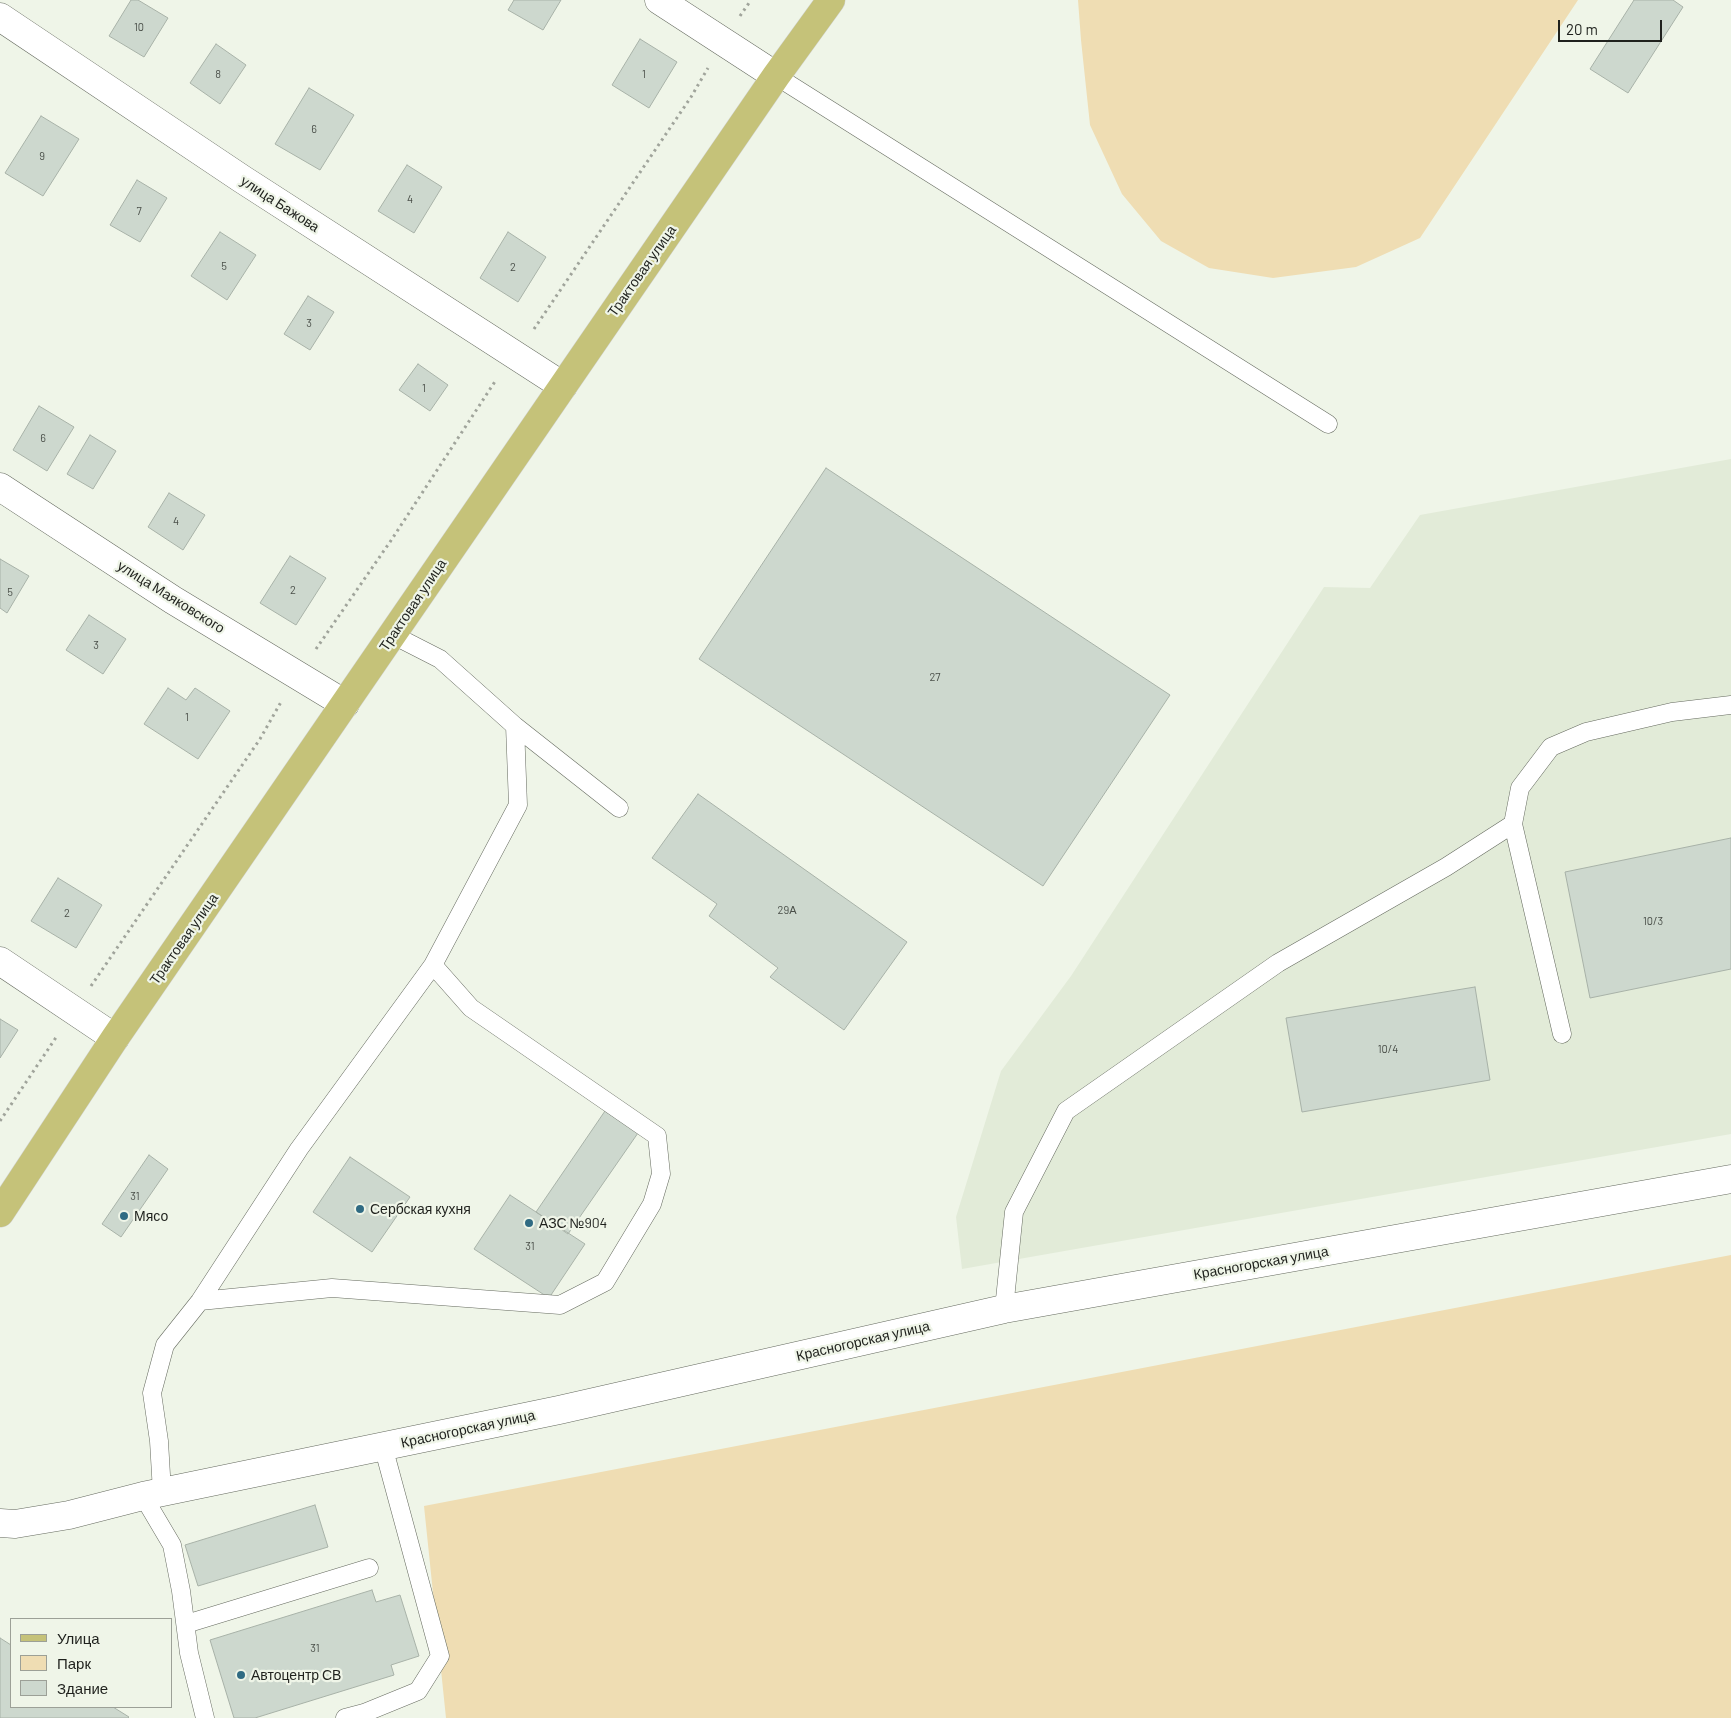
<!DOCTYPE html>
<html>
<head>
<meta charset="utf-8">
<style>
	body { margin:0 }
	#map { position:relative; width:1731px; height:1718px; overflow:hidden; background:#eff5e8; font-family:Barlow,sans-serif }
	canvas { display:block }
	.legend { position:absolute; left:10px; top:1618px; width:162px; height:90px; box-sizing:border-box; background:#eff5e8; border:1px solid #9ca097; margin:0; padding:6px 9px; list-style:none; font-size:15px; color:#1f211d }
	.legend li { display:flex; align-items:center; gap:10px; height:25px }
	.legend b { width:25px; border:1px solid #9ca097 }
	.scale { position:absolute; left:1558px; top:20px; width:104px; height:22px; box-sizing:border-box; border:2px solid #1f211d; border-top:0; padding-left:6px; font-size:15px; line-height:18px; white-space:nowrap; color:#1f211d; -webkit-text-stroke:4px #eff5e8; paint-order:stroke }
</style>
</head>
<body>
<div id="map">
<canvas width="1731" height="1718"></canvas>
<ul class="legend">
<li><b style="height:6px;background:#c5c279"></b>Улица</li>
<li><b style="height:14px;background:#efddb3"></b>Парк</li>
<li><b style="height:14px;background:#cdd8ce"></b>Здание</li>
</ul>
<div class="scale">20 m</div>
</div>
<script>
const ctx = document.querySelector('canvas').getContext('2d');
ctx.lineJoin = 'round';
function fill(path, color) {
  ctx.fillStyle = color;
  ctx.fill(path, 'evenodd');
}
function poly(rows) {
  const path = new Path2D();
  for (const r of rows) {
    path.moveTo(r[0], r[1]);
    for (let i = 2; i < r.length; i += 2) path.lineTo(r[i], r[i + 1]);
  }
  return path;
}
function stroke(path, color, width, dash) {
  ctx.strokeStyle = color;
  ctx.lineWidth = width;
  ctx.lineCap = dash ? 'butt' : 'round';
  ctx.setLineDash(dash || []);
  ctx.stroke(path);
}
function drawText(font, color, halo, rows, align = 'center') {
  ctx.font = font + ' Barlow,sans-serif';
  ctx.lineWidth = 4.5;
  ctx.setLineDash([]);
  ctx.textBaseline = 'middle';
  ctx.strokeStyle = halo;
  ctx.fillStyle = color;
  for (const [text, x, y, turn = 0] of rows) {
    ctx.save();
    ctx.translate(x, y);
    ctx.rotate((+turn || 0) * Math.PI / 180);
    ctx.textAlign = isNaN(turn) ? turn : align;
    if (halo) ctx.strokeText(text, 0, 0);
    ctx.fillText(text, 0, 0);
    ctx.restore();
  }
}
fill(poly([
	[1731,459,1731,1134,962,1269,956,1217,1001,1071,1071,976,1324,587,1370,588,1420,515]
]), '#e2ebd8');
fill(poly([
	[1078,0,1578,0,1420,238,1356,267,1273,278,1209,268,1161,241,1122,194,1090,125,1081,40],
	[1731,1255,1731,1718,446,1718,424,1506]
]), '#efddb3');
const building = poly([
	[131,0,138,0,168,18,144,57,109,36,131,0],
	[514,0,561,0,543,30,508,10,514,0],
	[1634,0,1673,0,1683,7,1628,93,1590,69,1634,0],
	[640,39,677,62,649,108,612,85,640,39],
	[216,44,246,65,220,104,190,83,216,44],
	[309,88,354,115,320,170,275,144,309,88],
	[41,116,79,139,43,196,5,173,41,116],
	[407,165,442,187,414,233,378,211,407,165],
	[137,180,167,198,140,242,110,225,137,180],
	[220,232,256,255,227,300,191,276,220,232],
	[508,232,546,257,518,302,480,278,508,232],
	[308,296,334,312,310,350,284,334,308,296],
	[418,364,448,385,430,411,399,390,418,364],
	[39,406,74,427,47,471,13,450,39,406],
	[90,435,116,451,93,489,67,474,90,435],
	[826,468,1170,695,1043,886,699,659,826,468],
	[169,493,205,515,183,550,148,527,169,493],
	[290,556,326,578,296,625,260,603,290,556],
	[0,559,29,576,7,613,0,608,0,559],
	[89,615,126,639,103,674,66,650,89,615],
	[168,688,186,700,195,688,230,711,198,759,144,724,168,688],
	[698,794,907,942,844,1030,770,977,778,968,709,916,717,904,652,858,698,794],
	[1731,838,1731,969,1590,998,1565,872,1731,838],
	[58,878,102,905,76,948,31,921,58,878],
	[1475,987,1490,1080,1302,1112,1286,1018,1475,987],
	[0,1019,18,1030,0,1058,0,1019],
	[605,1111,638,1133,568,1234,536,1212,605,1111],
	[149,1155,168,1169,121,1237,102,1224,149,1155],
	[350,1157,410,1197,372,1252,313,1212,350,1157],
	[510,1195,585,1244,549,1298,474,1249,510,1195],
	[315,1505,328,1547,198,1586,185,1545,315,1505],
	[372,1590,376,1602,400,1595,419,1656,391,1665,394,1675,255,1718,234,1718,210,1640,372,1590],
	[0,1638,11,1645,11,1707,113,1707,129,1717,128,1718,0,1718,0,1638]
]);
fill(building, '#cdd8ce');
stroke(building, '#a8b2a8', 1);
const lane = poly([
	[776,76,1328,424],
	[515,726,619,808],
	[1513,824,1562,1034],
	[200,1301,332,1288,560,1305,605,1282,652,1204,661,1174,657,1136,471,1008,433,965],
	[1004,1309,1014,1212,1066,1111,1278,963,1446,867,1513,824,1520,788,1551,747,1586,732,1672,712,1731,705],
	[162,1492,159,1441,152,1393,165,1345,200,1301,299,1149,433,965,518,805,515,726,440,659,393,635],
	[143,1496,172,1545,181,1591,189,1653,205,1718],
	[186,1624,369,1568],
	[345,1718,364,1713,418,1691,440,1656,383,1446]
]);
const street = poly([
	[659,0,776,76],
	[0,17,242,179,563,386],
	[0,487,173,600,345,704],
	[0,961,115,1038]
]);
const secondary = poly([
	[0,1523,15,1524,69,1515,143,1496,559,1410,1004,1309,1731,1179]
]);
const primary = poly([
	[0,1213,115,1038,776,76,831,0]
]);
stroke(lane, '#656a5f', 19);
stroke(street, '#656a5f', 29);
stroke(secondary, '#656a5f', 29);
stroke(primary, '#d2d3d2', 29);
stroke(poly([
	[740,16,751,0],
	[534,329,691,97,708,68],
	[316,649,392,539,496,380],
	[91,986,260,739,281,702],
	[0,1121,57,1036]
]), '#a0a49b', 3, [2.5, 4]);
stroke(lane, '#fff', 18);
stroke(street, '#fff', 28);
stroke(secondary, '#fff', 28);
stroke(primary, '#c5c279', 28);
for (const [x, y, r, color] of [
	[360,1209,5,"#306b83"],
	[124,1216,5,"#306b83"],
	[529,1223,5,"#306b83"],
	[241,1675,5,"#306b83"]
]) {
  const dot = new Path2D();
  dot.arc(x, y, r, 0, 2 * Math.PI);
  ctx.fillStyle = color;
  ctx.fill(dot);
  stroke(dot, '#eff5e8', 2);
}
drawText('11px', '#4a4f49', null, [
	["10",139,27],
	["8",218,74],
	["1",644,74],
	["6",314,129],
	["9",42,156],
	["4",410,199],
	["7",139,211],
	["5",224,266],
	["2",513,267],
	["3",309,323],
	["1",424,388],
	["6",43,438],
	["4",176,521],
	["2",293,590],
	["5",10,592],
	["3",96,645],
	["27",935,677],
	["1",187,717],
	["29А",787,910],
	["2",67,913],
	["10/3",1653,921],
	["10/4",1388,1049],
	["31",135,1196],
	["31",530,1246],
	["31",315,1648]
]);
drawText('14px', '#1f211d', '#eff5e8', [
	["улица Бажова",280,204,33],
	["Трактовая улица",642,271,-55],
	["улица Маяковского",171,597,32],
	["Трактовая улица",413,605,-56],
	["Трактовая улица",184,939,-55],
	["Красногорская улица",1261,1263,-10],
	["Красногорская улица",863,1341,-13],
	["Красногорская улица",468,1429,-12]
]);
drawText('14px', '#1f211d', '#eff5e8', [
	["Сербская кухня",370,1209],
	["Мясо",134,1216],
	["АЗС №904",539,1223],
	["Автоцентр СВ",251,1675]
], 'left');
</script>
</body>
</html>
